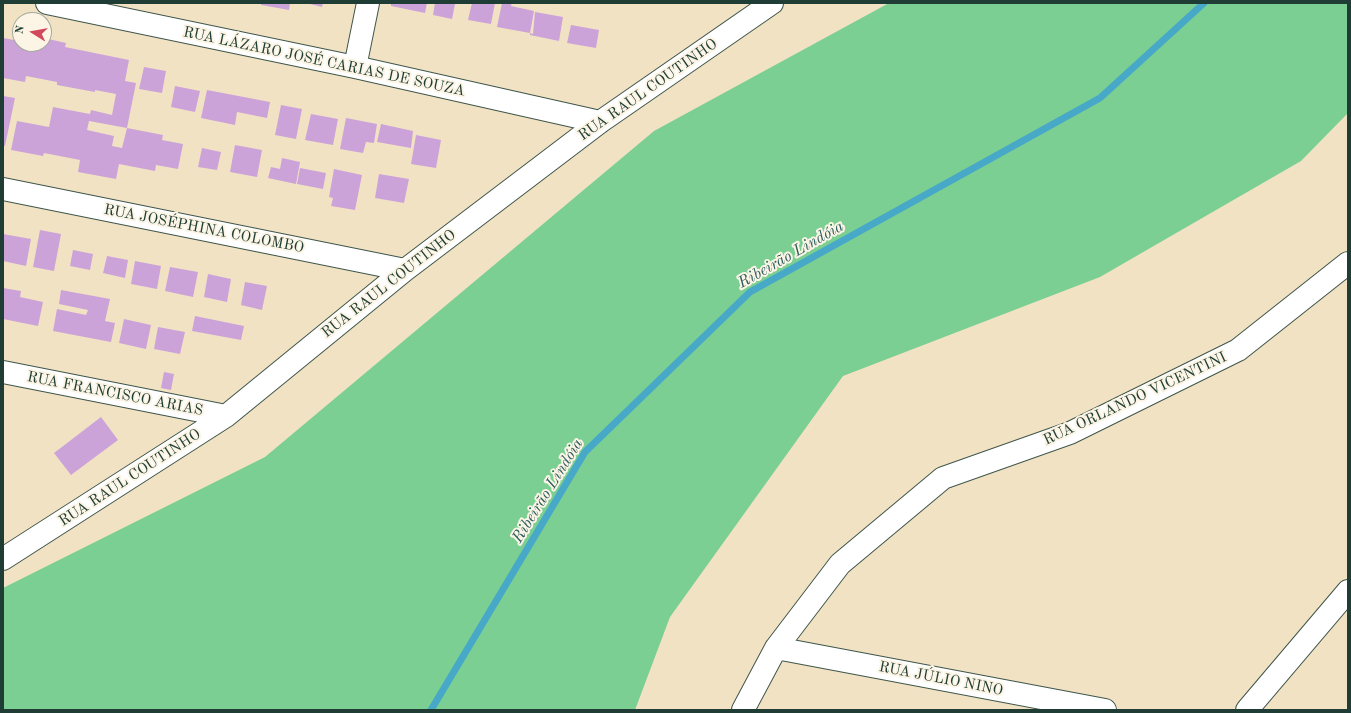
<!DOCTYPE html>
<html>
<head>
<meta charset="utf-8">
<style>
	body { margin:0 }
	#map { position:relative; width:1351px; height:713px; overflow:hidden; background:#f2e2c4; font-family:"Old Standard TT",serif }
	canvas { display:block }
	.frame { position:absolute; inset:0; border:4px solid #1f3d34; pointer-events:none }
	.north { position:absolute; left:12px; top:12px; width:40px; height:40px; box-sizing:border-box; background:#fcf5e5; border:1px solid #a4ab9e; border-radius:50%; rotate:281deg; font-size:11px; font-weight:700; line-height:16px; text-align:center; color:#1f3d34 }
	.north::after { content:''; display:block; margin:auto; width:14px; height:18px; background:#d1495b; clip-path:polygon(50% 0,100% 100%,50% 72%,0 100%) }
</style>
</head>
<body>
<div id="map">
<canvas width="1351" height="713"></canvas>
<div class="frame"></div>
<div class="north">N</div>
</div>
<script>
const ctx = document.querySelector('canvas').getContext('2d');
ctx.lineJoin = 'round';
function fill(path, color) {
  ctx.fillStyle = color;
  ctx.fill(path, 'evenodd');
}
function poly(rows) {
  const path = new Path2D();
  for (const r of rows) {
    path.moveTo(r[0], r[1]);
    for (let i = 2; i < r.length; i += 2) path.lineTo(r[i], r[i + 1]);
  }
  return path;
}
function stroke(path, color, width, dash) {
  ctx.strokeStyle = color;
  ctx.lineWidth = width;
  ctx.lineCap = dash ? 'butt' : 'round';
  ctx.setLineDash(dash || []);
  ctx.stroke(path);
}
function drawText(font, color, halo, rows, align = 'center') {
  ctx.font = font + ' "Old Standard TT",serif';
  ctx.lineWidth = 4;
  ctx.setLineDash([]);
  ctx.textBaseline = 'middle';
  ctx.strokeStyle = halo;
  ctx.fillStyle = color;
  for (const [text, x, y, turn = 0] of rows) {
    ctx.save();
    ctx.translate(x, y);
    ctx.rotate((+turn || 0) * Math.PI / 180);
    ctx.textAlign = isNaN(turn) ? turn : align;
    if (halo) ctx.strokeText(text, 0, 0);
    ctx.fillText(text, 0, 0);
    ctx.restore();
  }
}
fill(poly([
	[889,3,1348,3,1348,113,1301,161,1100,277,843,376,670,617,635,710,3,710,3,588,265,457,654,131]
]), '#7bcf92');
stroke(poly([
	[431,710,585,452,750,292,1100,98,1204,3]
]), '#47a9c7', 7);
fill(poly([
	[261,3,290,3,289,10,261,5],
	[306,3,323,3,322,7],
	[391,3,427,3,425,13,391,6],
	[435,3,455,4,452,19,433,15],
	[472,3,495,3,491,24,468,20],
	[502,3,512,3,511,6,534,11,530,33,497,27],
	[535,12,563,17,559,41,530,35,530,33,533,34],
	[571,25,599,30,596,48,567,43],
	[3,38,20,41,20,44,44,44,44,38,66,43,65,47,129,60,125,81,136,83,127,128,89,121,87,130,114,136,112,146,122,148,127,128,163,135,162,140,183,144,178,169,156,165,155,171,119,164,116,179,78,172,80,160,44,153,43,156,11,150,17,121,49,127,53,107,90,114,91,110,112,115,116,94,95,90,95,92,57,85,57,82,26,76,25,82,3,78],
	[144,67,166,71,162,93,139,89],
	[175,86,200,91,195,112,171,107],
	[207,90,270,102,267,118,237,112,235,125,201,118],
	[3,96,15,98,5,146,3,145],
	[281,105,302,109,296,139,275,135],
	[311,114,338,119,333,145,305,140],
	[346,118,377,124,374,143,366,142,363,153,340,149],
	[381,124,413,131,411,148,377,142],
	[416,135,441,140,436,168,411,164],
	[235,145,262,150,257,177,230,172],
	[202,148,221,152,217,170,198,167],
	[282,158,300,162,296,184,268,178,271,167,280,169],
	[300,168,326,173,323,189,297,184],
	[334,169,362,175,355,210,331,206,333,198,329,197],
	[379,174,409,179,404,203,375,198],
	[40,230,61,234,54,271,33,267],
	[3,234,31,239,26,266,3,261],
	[73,250,93,254,90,270,70,266],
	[107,256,128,260,125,278,103,273],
	[135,261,161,266,157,289,131,284],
	[170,267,198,272,193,297,165,291],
	[208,274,231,279,227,302,204,297],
	[245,282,267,286,262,310,241,305],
	[3,288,21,291,20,297,43,302,38,326,3,319],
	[61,290,110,299,105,321,115,323,111,342,53,331,57,309,86,315,88,310,59,304],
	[195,316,244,326,241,340,192,331],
	[124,319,151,325,146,349,119,343],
	[158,327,185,332,180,354,154,349],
	[164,372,174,374,171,390,161,388],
	[101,417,118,440,71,475,54,453]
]), '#cca3d9');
const minor = poly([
	[47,3,355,67,600,122],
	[355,67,368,3],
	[3,189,405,270],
	[3,372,226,416],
	[3,559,226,416,405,270,600,122,772,3],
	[776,648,1105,710],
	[743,710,776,648,840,564,943,478,1070,433,1238,350,1348,263],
	[1247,710,1348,591]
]);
stroke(minor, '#3f564a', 24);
stroke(minor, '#fff', 22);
drawText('15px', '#1f3d34', '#fcf5e5', [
	["RUA LÁZARO JOSÉ CARIAS DE SOUZA",324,62,12],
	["RUA RAUL COUTINHO",648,90,-35],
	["RUA JOSÉPHINA COLOMBO",204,229,11],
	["RUA RAUL COUTINHO",389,284,-38],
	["RUA FRANCISCO ARIAS",115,394,11],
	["RUA ORLANDO VICENTINI",1135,399,-25],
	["RUA RAUL COUTINHO",130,478,-33],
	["RUA JÚLIO NINO",941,679,11]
]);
drawText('italic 16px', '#2b5d60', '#fcf5e5', [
	["Ribeirão Lindóia",791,255,-30],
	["Ribeirão Lindóia",548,491,-58]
]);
</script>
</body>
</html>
